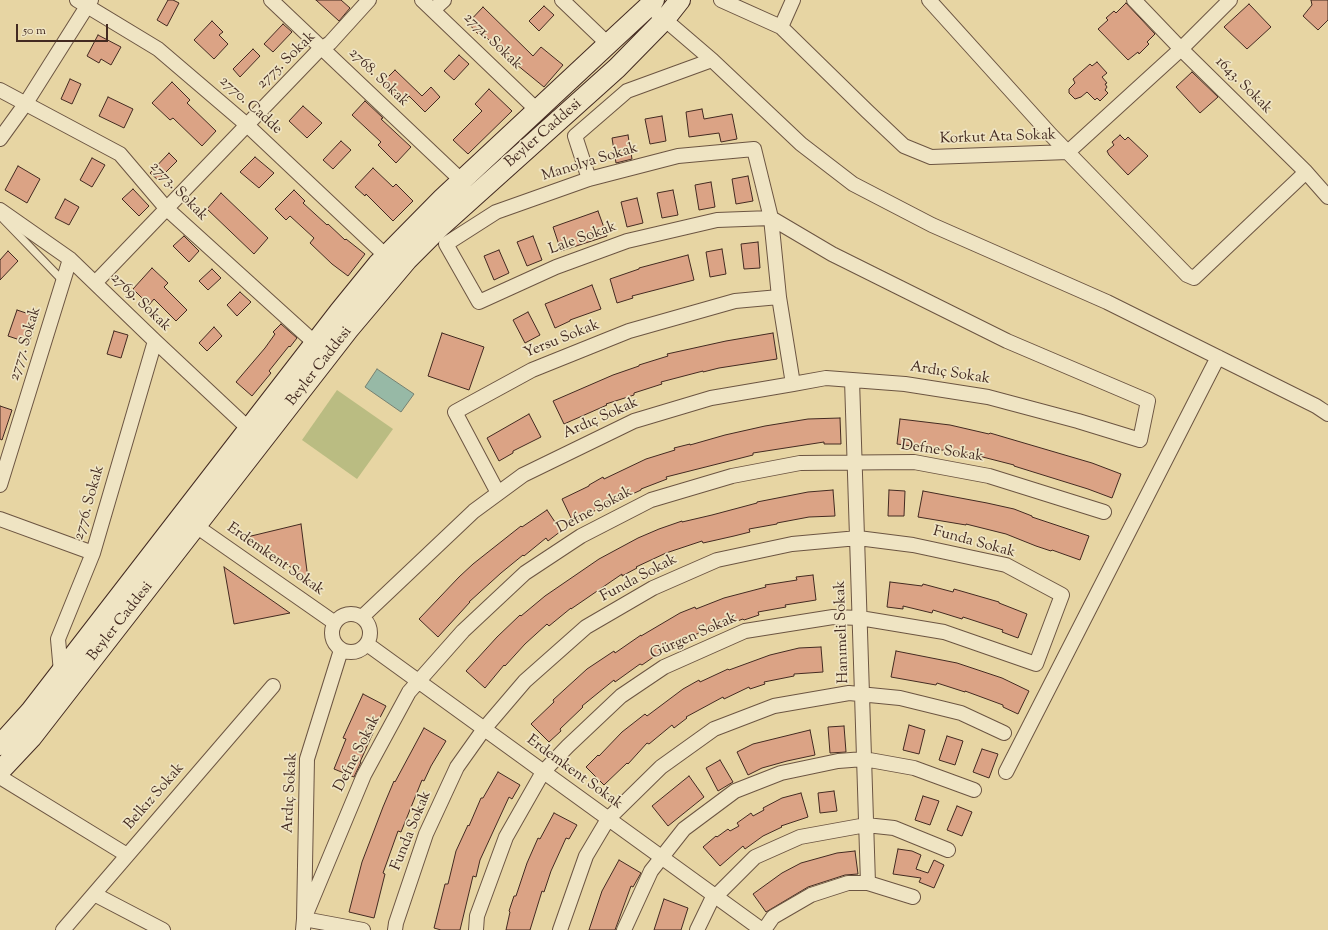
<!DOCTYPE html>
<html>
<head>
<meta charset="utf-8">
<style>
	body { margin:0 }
	#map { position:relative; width:1328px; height:930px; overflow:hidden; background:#e7d5a3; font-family:"Sorts Mill Goudy",serif }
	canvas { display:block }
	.scale { position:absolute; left:16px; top:24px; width:92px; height:18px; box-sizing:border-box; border:2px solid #432a21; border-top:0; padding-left:5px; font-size:12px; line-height:14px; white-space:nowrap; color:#432a21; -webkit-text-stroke:3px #efe4c3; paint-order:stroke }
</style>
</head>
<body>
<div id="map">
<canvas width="1328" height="930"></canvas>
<div class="scale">50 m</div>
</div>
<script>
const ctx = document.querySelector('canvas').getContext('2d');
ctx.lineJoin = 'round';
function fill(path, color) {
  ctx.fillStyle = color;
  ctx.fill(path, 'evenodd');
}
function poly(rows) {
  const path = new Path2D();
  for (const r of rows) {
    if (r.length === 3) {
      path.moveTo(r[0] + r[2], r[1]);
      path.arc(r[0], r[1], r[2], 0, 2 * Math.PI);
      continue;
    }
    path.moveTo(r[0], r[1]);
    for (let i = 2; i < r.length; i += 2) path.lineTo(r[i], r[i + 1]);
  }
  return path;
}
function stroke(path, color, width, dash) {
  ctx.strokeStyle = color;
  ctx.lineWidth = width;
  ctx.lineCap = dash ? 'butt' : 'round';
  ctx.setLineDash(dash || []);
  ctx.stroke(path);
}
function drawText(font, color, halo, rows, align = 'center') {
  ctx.font = font + ' "Sorts Mill Goudy",serif';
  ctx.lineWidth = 3.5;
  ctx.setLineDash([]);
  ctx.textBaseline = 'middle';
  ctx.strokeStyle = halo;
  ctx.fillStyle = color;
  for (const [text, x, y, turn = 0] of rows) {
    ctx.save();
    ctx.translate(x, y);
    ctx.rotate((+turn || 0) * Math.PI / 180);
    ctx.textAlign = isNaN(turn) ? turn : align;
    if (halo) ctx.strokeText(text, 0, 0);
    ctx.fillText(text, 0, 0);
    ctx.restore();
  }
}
fill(poly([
	[337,390,393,429,357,479,302,440]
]), '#babc82');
const water = poly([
	[377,369,414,394,401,412,365,387,377,369]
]);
fill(water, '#97b9a6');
stroke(water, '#758071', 1);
const building = poly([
	[168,0,173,0,179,3,167,26,157,20,168,0],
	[316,0,341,0,350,8,339,21,316,0],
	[1311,0,1328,0,1328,20,1318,30,1303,16,1312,5,1311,0],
	[1126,3,1155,34,1147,42,1149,44,1139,54,1138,52,1128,60,1098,29,1108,20,1106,18,1114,11,1116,13,1126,3],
	[1249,4,1271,27,1247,49,1224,27,1249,4],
	[544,6,554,15,539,31,529,21,544,6],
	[483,7,533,56,541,47,563,65,544,87,511,60,510,61,480,31,478,34,468,23,483,7],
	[212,21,223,32,219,35,228,44,214,59,194,40,212,21],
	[283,24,292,32,273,52,264,44,283,24],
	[98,35,121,47,111,65,101,59,99,63,87,56,98,35],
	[253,49,260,56,240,77,233,69,253,49],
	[459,55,469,64,454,80,444,71,459,55],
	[1097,62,1107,73,1102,77,1107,83,1105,84,1107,87,1105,90,1108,93,1100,101,1097,98,1095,100,1087,92,1081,97,1075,99,1069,93,1069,89,1075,83,1073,79,1090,64,1092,66,1097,62],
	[395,70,422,96,431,87,440,97,425,112,409,96,402,103,382,83,395,70],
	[1192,72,1218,97,1200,113,1176,87,1192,72],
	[70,79,81,84,72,104,61,99,70,79],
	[172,82,190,100,187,103,216,131,202,146,173,118,170,120,152,103,172,82],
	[489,89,512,111,468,154,453,140,482,111,475,104,489,89],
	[108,97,133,109,124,128,99,116,108,97],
	[365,101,383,118,381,119,411,147,396,163,378,145,381,142,352,115,365,101],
	[303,106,322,123,307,138,289,121,303,106],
	[702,109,704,119,732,114,737,139,721,142,719,133,689,137,686,112,702,109],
	[662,116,666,141,650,144,645,119,662,116],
	[628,135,632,159,616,163,612,138,628,135],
	[1120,135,1125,140,1128,137,1148,156,1128,175,1109,155,1107,151,1114,145,1112,142,1120,135],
	[341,141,351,150,333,169,323,160,341,141],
	[169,153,177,161,158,180,150,173,169,153],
	[255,157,274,173,259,188,240,172,255,157],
	[92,158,105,165,92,187,80,180,92,158],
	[18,166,40,179,27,203,5,190,18,166],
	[373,168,393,187,396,184,413,201,393,221,366,194,365,196,355,187,373,168],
	[748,176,753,201,736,204,732,179,748,176],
	[711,182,715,207,699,210,695,185,711,182],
	[133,189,149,206,139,216,122,199,133,189],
	[294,190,305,201,303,203,327,225,328,224,345,240,346,239,365,254,348,276,332,264,310,243,314,238,290,216,286,220,275,209,294,190],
	[673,190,678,215,662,218,657,193,673,190],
	[221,193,268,238,254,254,207,209,221,193],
	[637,198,643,223,627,227,621,202,637,198],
	[65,199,79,207,69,225,55,218,65,199],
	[598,211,607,236,561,251,553,227,598,211],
	[184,236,199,251,189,262,173,246,184,236],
	[533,236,542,260,527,266,517,242,533,236],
	[758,242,760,268,744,269,741,244,758,242],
	[722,249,726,274,710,277,706,252,722,249],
	[499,250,509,273,494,280,484,256,499,250],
	[8,251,18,261,0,280,0,260,8,251],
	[688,255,694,280,632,296,633,298,617,303,610,279,639,269,639,268,688,255],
	[152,268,168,283,164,287,187,310,176,321,154,299,149,305,133,289,152,268],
	[212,269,221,278,208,290,199,281,212,269],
	[592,285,601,309,570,320,570,321,555,328,545,304,592,285],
	[240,292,251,302,237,316,227,305,240,292],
	[17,310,38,317,29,343,8,336,17,310],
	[528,312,540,335,525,343,513,320,528,312],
	[281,324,297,338,290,347,289,346,269,371,271,373,252,396,236,382,265,348,275,334,273,332,281,324],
	[214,327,222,336,207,351,199,343,214,327],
	[114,331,128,335,121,358,107,354,114,331],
	[442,333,484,347,469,390,428,376,442,333],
	[773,333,777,359,719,368,703,372,703,371,661,382,662,384,634,393,634,395,606,404,607,405,564,424,553,401,613,375,639,366,639,365,668,356,667,354,726,341,773,333],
	[0,406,12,410,2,440,0,439,0,406],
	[529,414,541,437,513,451,513,453,499,461,487,438,529,414],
	[840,418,841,444,824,444,824,442,753,453,753,455,666,477,667,479,641,489,641,490,626,497,625,495,573,522,562,499,589,486,589,485,603,477,604,479,646,459,675,450,674,448,690,444,690,445,725,435,765,426,808,419,840,418],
	[900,419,950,425,989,434,990,433,1092,463,1121,474,1112,498,1088,489,1014,466,1014,465,971,454,971,456,949,451,897,444,900,419],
	[833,490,835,516,809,517,777,523,777,524,749,529,750,532,734,536,703,543,702,541,666,553,636,567,637,568,622,576,622,574,571,609,571,608,549,626,547,624,525,644,505,666,504,665,485,688,466,671,497,637,520,615,521,616,545,596,599,559,638,538,659,529,682,521,682,522,712,515,757,503,757,502,808,492,833,490],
	[889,490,905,491,904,516,888,516,889,490],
	[923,491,987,503,1014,509,1032,516,1032,517,1089,536,1080,560,1052,550,1051,551,1036,546,1006,534,966,524,966,525,918,517,923,491],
	[547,510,561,531,548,541,546,538,524,556,523,555,501,573,469,602,470,602,438,637,419,619,459,577,473,564,521,526,522,527,547,510],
	[301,524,308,579,247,537,301,524],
	[224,567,290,613,234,624,224,567],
	[813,575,816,600,785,605,786,607,758,612,759,615,744,620,743,619,717,628,717,626,679,641,680,642,666,651,665,649,642,665,640,664,615,682,614,680,582,706,583,707,560,729,561,731,549,742,531,724,554,702,553,700,587,669,614,651,615,653,641,635,641,636,680,613,695,607,696,609,724,598,766,587,765,585,797,580,796,577,813,575],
	[890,582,922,586,923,584,953,592,954,589,999,602,999,603,1027,614,1018,638,1002,632,1003,630,963,617,962,619,933,610,932,613,903,606,903,609,887,607,890,582],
	[821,647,823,672,794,674,794,676,764,682,765,684,750,689,749,687,724,699,723,697,686,717,687,718,674,728,672,725,649,744,647,743,628,764,627,763,604,785,586,767,598,755,599,756,622,732,645,714,647,716,683,689,699,680,700,682,728,669,729,670,770,655,799,648,821,647],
	[896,651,957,663,1002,678,1029,691,1018,714,1003,707,1003,705,965,691,965,692,937,683,936,685,891,677,896,651],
	[363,694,386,706,372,733,373,733,360,762,361,762,354,777,334,769,346,739,343,738,363,694],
	[909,725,925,730,919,754,903,750,909,725],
	[844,726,846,752,830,753,828,727,844,726],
	[424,728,446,741,431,766,424,781,422,780,401,832,398,831,383,873,385,874,374,918,349,912,362,862,383,807,394,781,395,782,424,728],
	[810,730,815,755,787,761,762,768,748,775,737,752,753,744,810,730],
	[947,736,963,741,955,765,939,760,947,736],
	[982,749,998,754,989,778,973,772,982,749],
	[720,760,733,782,718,791,706,768,720,760],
	[498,772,520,785,512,799,509,797,480,860,476,877,473,876,460,930,441,930,434,928,445,884,448,884,456,851,468,825,469,826,481,798,483,798,498,772],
	[689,776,704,797,668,826,652,806,689,776],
	[834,791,837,811,820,813,818,793,834,791],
	[801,793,808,817,781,826,782,827,763,836,745,849,743,846,720,866,703,847,716,836,717,837,728,829,730,831,739,826,737,823,751,813,753,816,764,810,763,808,782,798,801,793],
	[923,796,939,801,930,825,915,820,923,796],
	[957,806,972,812,962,836,947,830,957,806],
	[554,813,577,825,569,839,566,838,551,871,544,892,542,891,530,930,506,930,510,912,509,911,514,896,516,896,527,863,538,838,540,839,554,813],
	[898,849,912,851,921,855,916,869,928,873,934,860,944,865,934,888,919,882,921,878,893,874,898,849],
	[855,851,858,874,845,875,808,887,766,912,753,894,782,873,801,863,837,853,855,851],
	[619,860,641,873,633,887,631,886,615,930,589,930,602,891,619,860],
	[664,899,688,908,681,930,654,930,664,899]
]);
fill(building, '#dba385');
stroke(building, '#432a21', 1);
const lane = poly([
	[3,219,63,281]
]);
const street = poly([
	[77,0,158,49,247,125,386,256],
	[271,0,461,180],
	[422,0,537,110],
	[562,0,608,44],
	[721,0,781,27,793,0],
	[929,0,1051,135,1187,275,1194,278,1306,172],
	[1134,0,1181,49,1306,172,1328,197],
	[649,6,712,60,801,144,853,184,932,225,1107,302,1316,406,1328,414],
	[433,10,444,0],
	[781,27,867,111,904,146,931,157,1068,152,1181,49,1230,0],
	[0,90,120,154,166,208,315,343],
	[0,139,26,103,91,0],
	[589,179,575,136,627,91,712,60],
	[0,210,70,259,155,341,249,429],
	[95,283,318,51,330,43,369,0],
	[852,380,868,883],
	[0,485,70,259],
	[498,493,455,412,532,370,629,331,735,301,779,297],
	[0,519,93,553],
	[196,526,335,623],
	[351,633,19],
	[362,617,474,511,523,475,634,421,711,398,793,384,826,378,905,384,988,397,1078,421,1140,440,1148,401,1007,341,832,254,771,218,717,220,627,241,556,267,479,302,446,244,496,212,589,179,678,156,754,149,771,218,779,297,793,384],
	[367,644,762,930],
	[341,650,307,759,304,919,363,930],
	[61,672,58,639,93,553,155,341],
	[1006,772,1218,357],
	[0,777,127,855],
	[94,894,163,930],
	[63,930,273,686],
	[303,930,304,919,364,775,409,692,463,631,525,573,581,536,651,500,732,476,800,463,914,462,989,476,1104,512],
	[395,930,396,923,426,834,457,767,484,729,525,681,586,627,653,588,717,560,792,544,858,538,913,545,1006,565,1062,595,1036,664,944,632,860,618,833,617,745,631,664,667,621,696,568,746,543,772,506,837,477,916,476,930],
	[560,930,586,856,608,819,661,767,714,729,774,706,849,693,900,698,961,713,1004,733],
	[624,930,651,871,684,829,735,791,781,773,838,761,864,759,914,768,974,790],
	[697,930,711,901,755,857,800,837,866,825,894,828,948,850],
	[764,930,773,917,811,895,848,883,868,883,913,897]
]);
const secondary = poly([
	[0,745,30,712,339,312,378,264,443,198,608,44,649,6,654,0],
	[0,771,31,738,348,330,407,260,441,226,617,68,665,19,680,0]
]);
stroke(lane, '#6c5542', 9);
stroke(street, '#6c5542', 16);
stroke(secondary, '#432a21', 22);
stroke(lane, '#efe4c3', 7);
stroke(street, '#efe4c3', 14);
stroke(secondary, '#efe4c3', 20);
drawText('15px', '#432a21', '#efe4c3', [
	["2771. Sokak",492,42,44],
	["2775. Sokak",287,61,-44],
	["2768. Sokak",378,78,44],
	["1643. Sokak",1243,86,45],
	["2770. Cadde",250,106,42],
	["Beyler Caddesi",544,134,-41],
	["Korkut Ata Sokak",998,138,-2],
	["Manolya Sokak",590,163,-17],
	["2773. Sokak",178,192,46],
	["Lale Sokak",583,239,-20],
	["2769. Sokak",140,303,44],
	["Yersu Sokak",562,340,-22],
	["2777. Sokak",26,344,-73],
	["Beyler Caddesi",320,367,-52],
	["Ardıç Sokak",950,374,9],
	["Ardıç Sokak",601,419,-24],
	["Defne Sokak",942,452,8],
	["2776. Sokak",90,503,-74],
	["Defne Sokak",595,511,-28],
	["Funda Sokak",974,543,15],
	["Erdemkent Sokak",275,560,35],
	["Funda Sokak",639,579,-28],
	["Beyler Caddesi",121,622,-52],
	["Hanımeli Sokak",843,632,-92],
	["Gürgen Sokak",694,637,-24],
	["Defne Sokak",358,754,-63],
	["Erdemkent Sokak",574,773,36],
	["Ardıç Sokak",291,793,-87],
	["Belkız Sokak",155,797,-49],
	["Funda Sokak",412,831,-68]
]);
</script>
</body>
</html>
